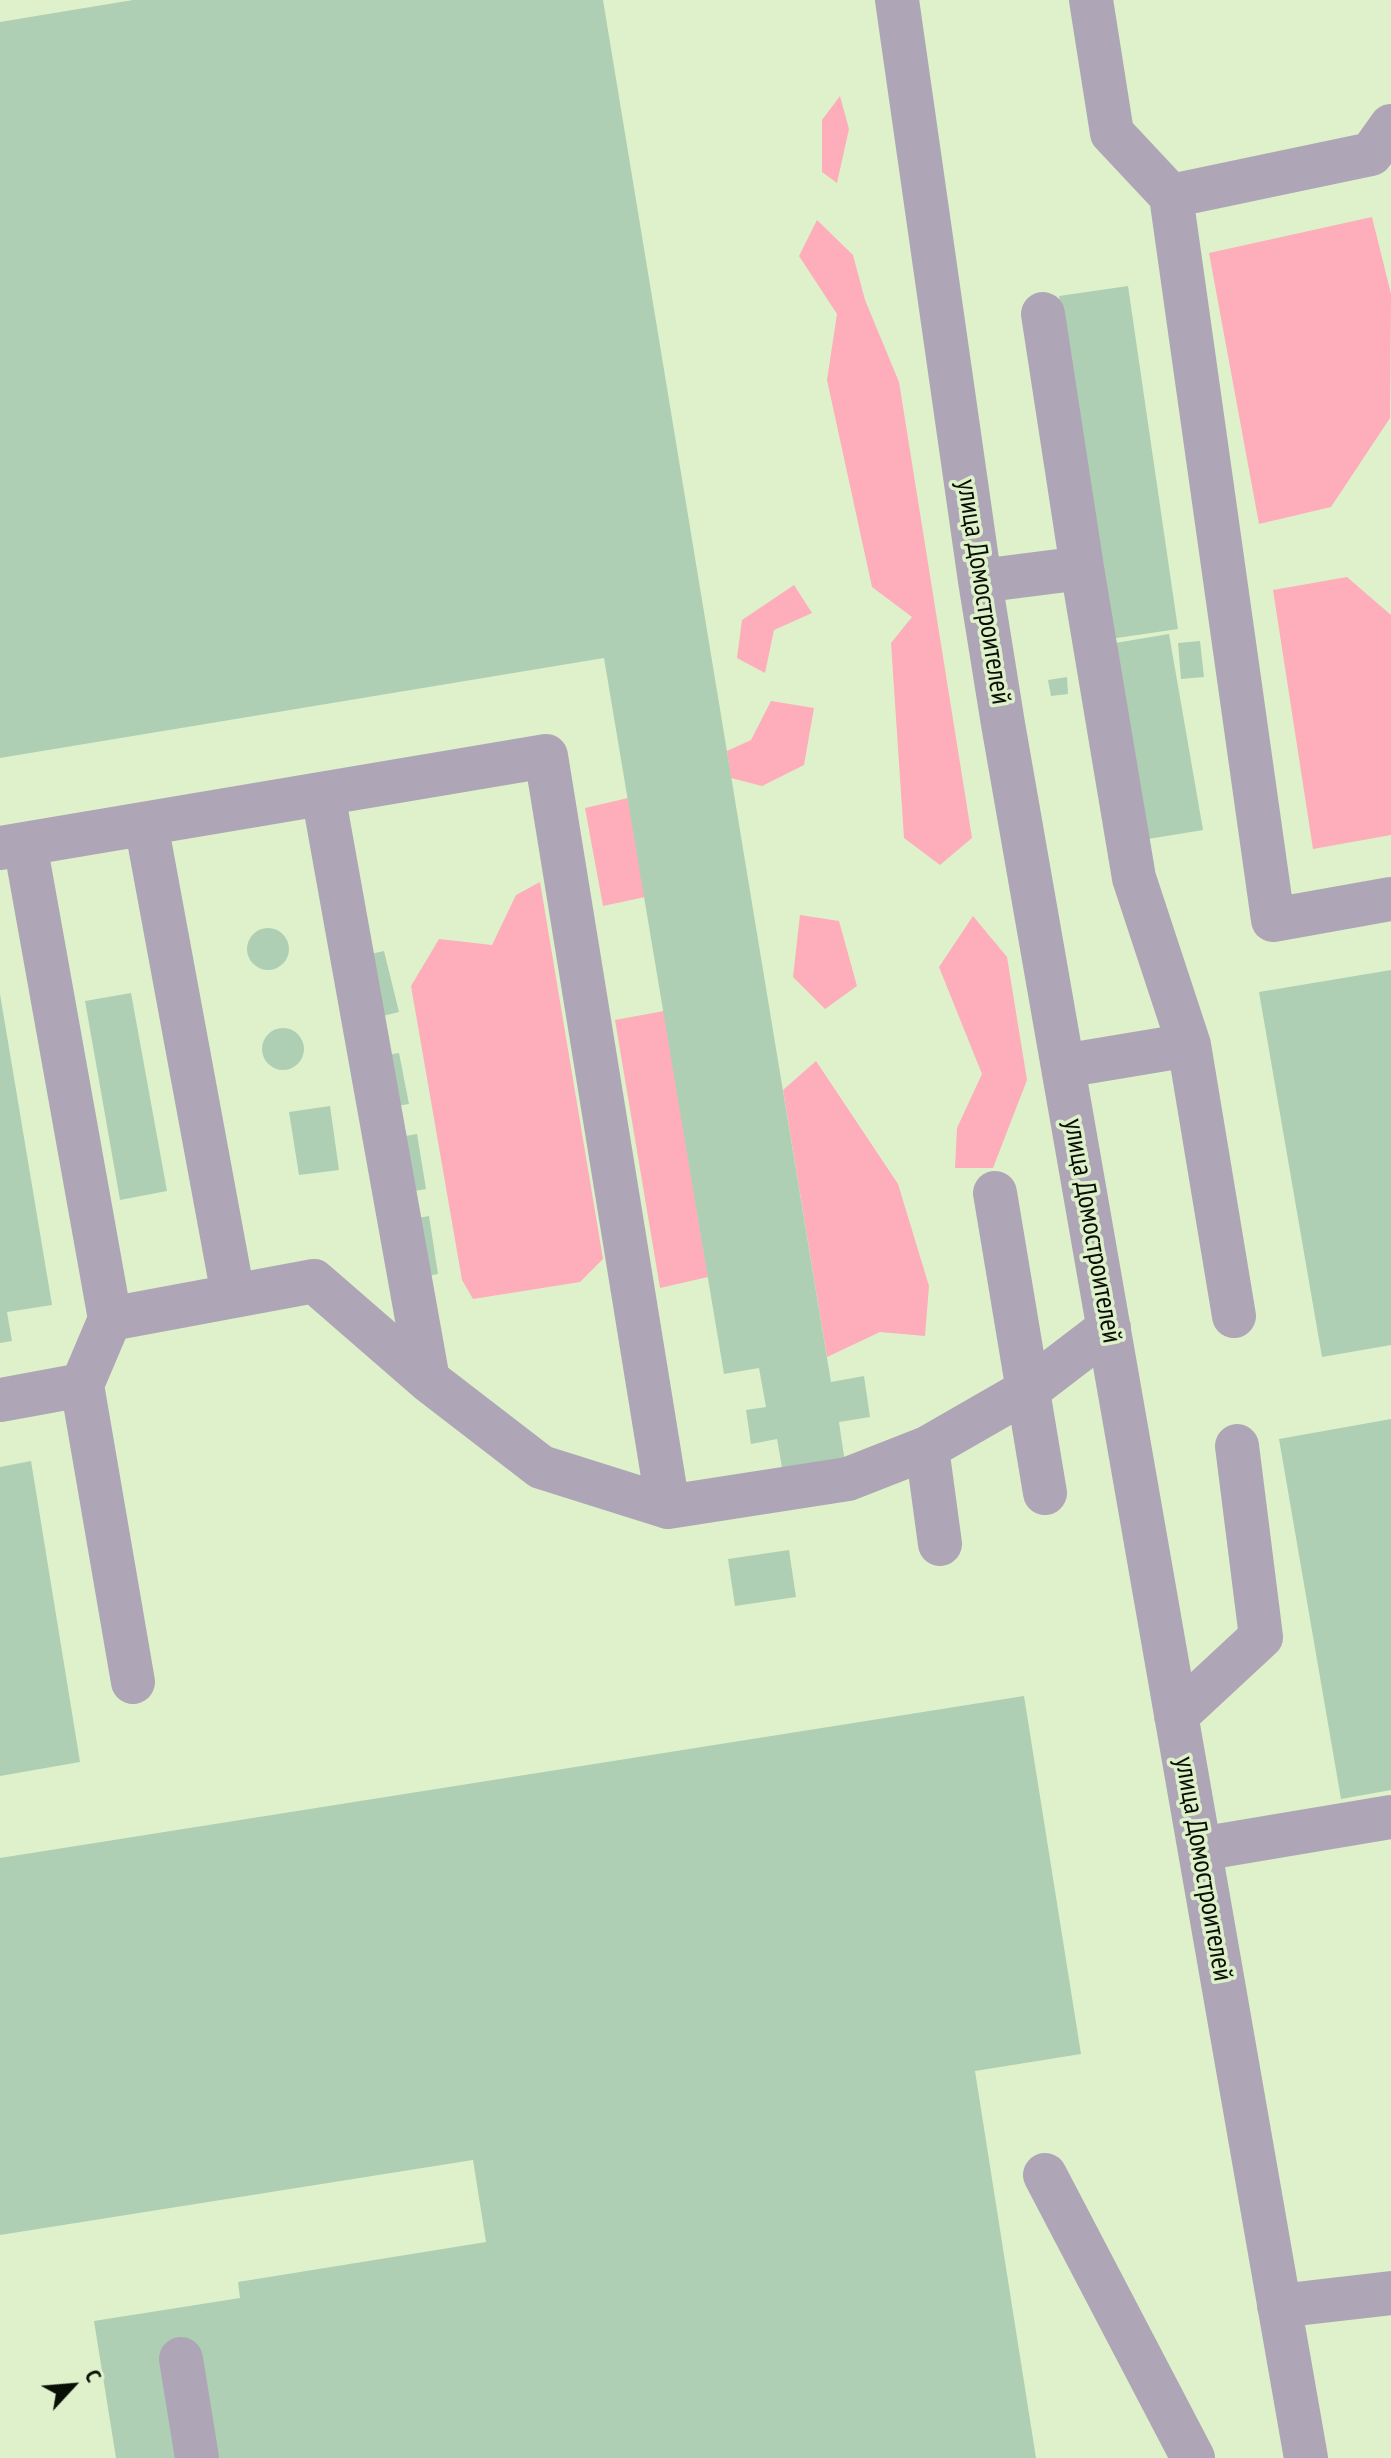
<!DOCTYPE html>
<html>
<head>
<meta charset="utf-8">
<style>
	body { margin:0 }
	#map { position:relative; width:1391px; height:2458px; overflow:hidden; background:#def1cb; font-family:"PT Sans Narrow",sans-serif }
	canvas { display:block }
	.north { position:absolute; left:32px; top:2346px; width:80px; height:80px; -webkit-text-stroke:6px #def1cb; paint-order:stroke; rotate:64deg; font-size:22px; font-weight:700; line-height:32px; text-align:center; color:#090f04 }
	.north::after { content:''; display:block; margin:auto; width:28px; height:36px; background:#090f04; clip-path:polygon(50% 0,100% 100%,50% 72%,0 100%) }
</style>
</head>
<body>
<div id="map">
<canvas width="1391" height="2458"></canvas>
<div class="north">С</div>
</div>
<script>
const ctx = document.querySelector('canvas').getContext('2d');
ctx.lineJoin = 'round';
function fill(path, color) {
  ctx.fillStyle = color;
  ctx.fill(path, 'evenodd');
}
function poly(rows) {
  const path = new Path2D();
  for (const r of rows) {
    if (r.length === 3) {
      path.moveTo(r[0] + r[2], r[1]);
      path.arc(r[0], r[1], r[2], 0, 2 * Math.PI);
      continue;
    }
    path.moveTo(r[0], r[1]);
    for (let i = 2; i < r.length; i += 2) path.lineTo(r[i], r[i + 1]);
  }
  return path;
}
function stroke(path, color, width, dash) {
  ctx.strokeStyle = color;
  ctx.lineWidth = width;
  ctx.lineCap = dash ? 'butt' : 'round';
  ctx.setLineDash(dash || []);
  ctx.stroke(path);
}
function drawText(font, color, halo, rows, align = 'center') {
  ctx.font = font + ' "PT Sans Narrow",sans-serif';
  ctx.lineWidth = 7;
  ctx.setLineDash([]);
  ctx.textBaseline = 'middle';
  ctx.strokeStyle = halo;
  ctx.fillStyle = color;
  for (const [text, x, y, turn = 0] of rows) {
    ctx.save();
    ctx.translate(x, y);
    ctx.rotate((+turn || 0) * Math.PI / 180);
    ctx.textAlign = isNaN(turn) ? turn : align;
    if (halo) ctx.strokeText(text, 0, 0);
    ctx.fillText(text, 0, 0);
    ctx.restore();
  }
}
fill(poly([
	[840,96,849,129,837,183,822,172,822,120],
	[1372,217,1391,294,1390,418,1331,507,1259,524,1209,253],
	[817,220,853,255,865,300,899,382,972,838,940,865,904,838,891,643,912,617,872,587,827,380,837,314,799,256],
	[1347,577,1391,615,1391,835,1313,849,1273,590],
	[794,585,812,613,774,630,765,673,737,658,742,620],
	[771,701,814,708,804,765,762,786,731,778,727,751,751,740],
	[628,798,645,897,603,906,585,808],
	[540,882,603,1259,580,1282,473,1299,462,1280,411,986,439,939,492,945,516,895],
	[800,915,839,921,857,986,825,1009,793,977],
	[973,916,1007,957,1027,1080,993,1168,955,1168,957,1128,982,1074,939,967],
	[664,1011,708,1277,660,1288,615,1020],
	[816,1061,898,1184,929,1286,925,1336,880,1332,827,1357,783,1090]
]), '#fdaeba');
fill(poly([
	[133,0,603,0,831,1382,864,1376,870,1417,839,1422,845,1463,783,1473,777,1439,751,1444,746,1410,766,1407,759,1368,724,1374,604,658,0,758,0,22],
	[1128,286,1178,629,1110,639,1059,296],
	[1169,634,1203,830,1142,840,1109,644],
	[1200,641,1204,677,1181,679,1178,643],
	[1067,677,1068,694,1051,696,1048,680],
	[268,949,21],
	[384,951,399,1012,379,1017,362,956],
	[1391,970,1391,1345,1322,1357,1259,992],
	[131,993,167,1191,120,1200,85,1001],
	[0,994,52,1305,7,1312,12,1341,0,1343],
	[283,1049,21],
	[399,1053,409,1104,390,1107,380,1056],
	[330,1106,339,1170,299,1175,289,1112],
	[417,1134,426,1189,403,1193,394,1138],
	[429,1216,438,1274,417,1278,407,1220],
	[1391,1419,1391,1790,1341,1799,1279,1439],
	[31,1461,80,1762,0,1776,0,1467],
	[789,1550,796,1597,735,1606,728,1559],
	[1024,1696,1081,2054,975,2071,1036,2458,116,2458,94,2321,240,2298,238,2282,486,2242,473,2160,0,2235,0,1858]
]), '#aecfb3');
stroke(poly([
	[897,0,980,581,1003,724,1306,2458],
	[1091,0,1112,133,1171,196,1371,154,1391,126],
	[1171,196,1273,920,1391,899],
	[1043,314,1082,568,1134,878,1189,1045,1234,1316],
	[980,581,1082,568],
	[323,794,428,1380],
	[146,824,233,1295],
	[25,844,110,1319],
	[0,848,546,756,668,1507],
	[1063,1066,1189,1045],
	[995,1193,1045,1493],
	[82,1385,133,1682],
	[0,1400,82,1385,110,1319,314,1281,428,1380,541,1467,668,1507,848,1479,927,1448,1028,1390,1109,1328],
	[927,1448,940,1544],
	[1176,1716,1261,1637,1237,1446],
	[1200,1849,1391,1817],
	[1045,2175,1193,2458],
	[1279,2306,1391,2293],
	[181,2359,197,2458]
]), '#aea6b6', 44);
drawText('28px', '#090f04', '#def1cb', [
	["улица Домостроителей",983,592,81],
	["улица Домостроителей",1092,1231,80],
	["улица Домостроителей",1203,1869,80]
]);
</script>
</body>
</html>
